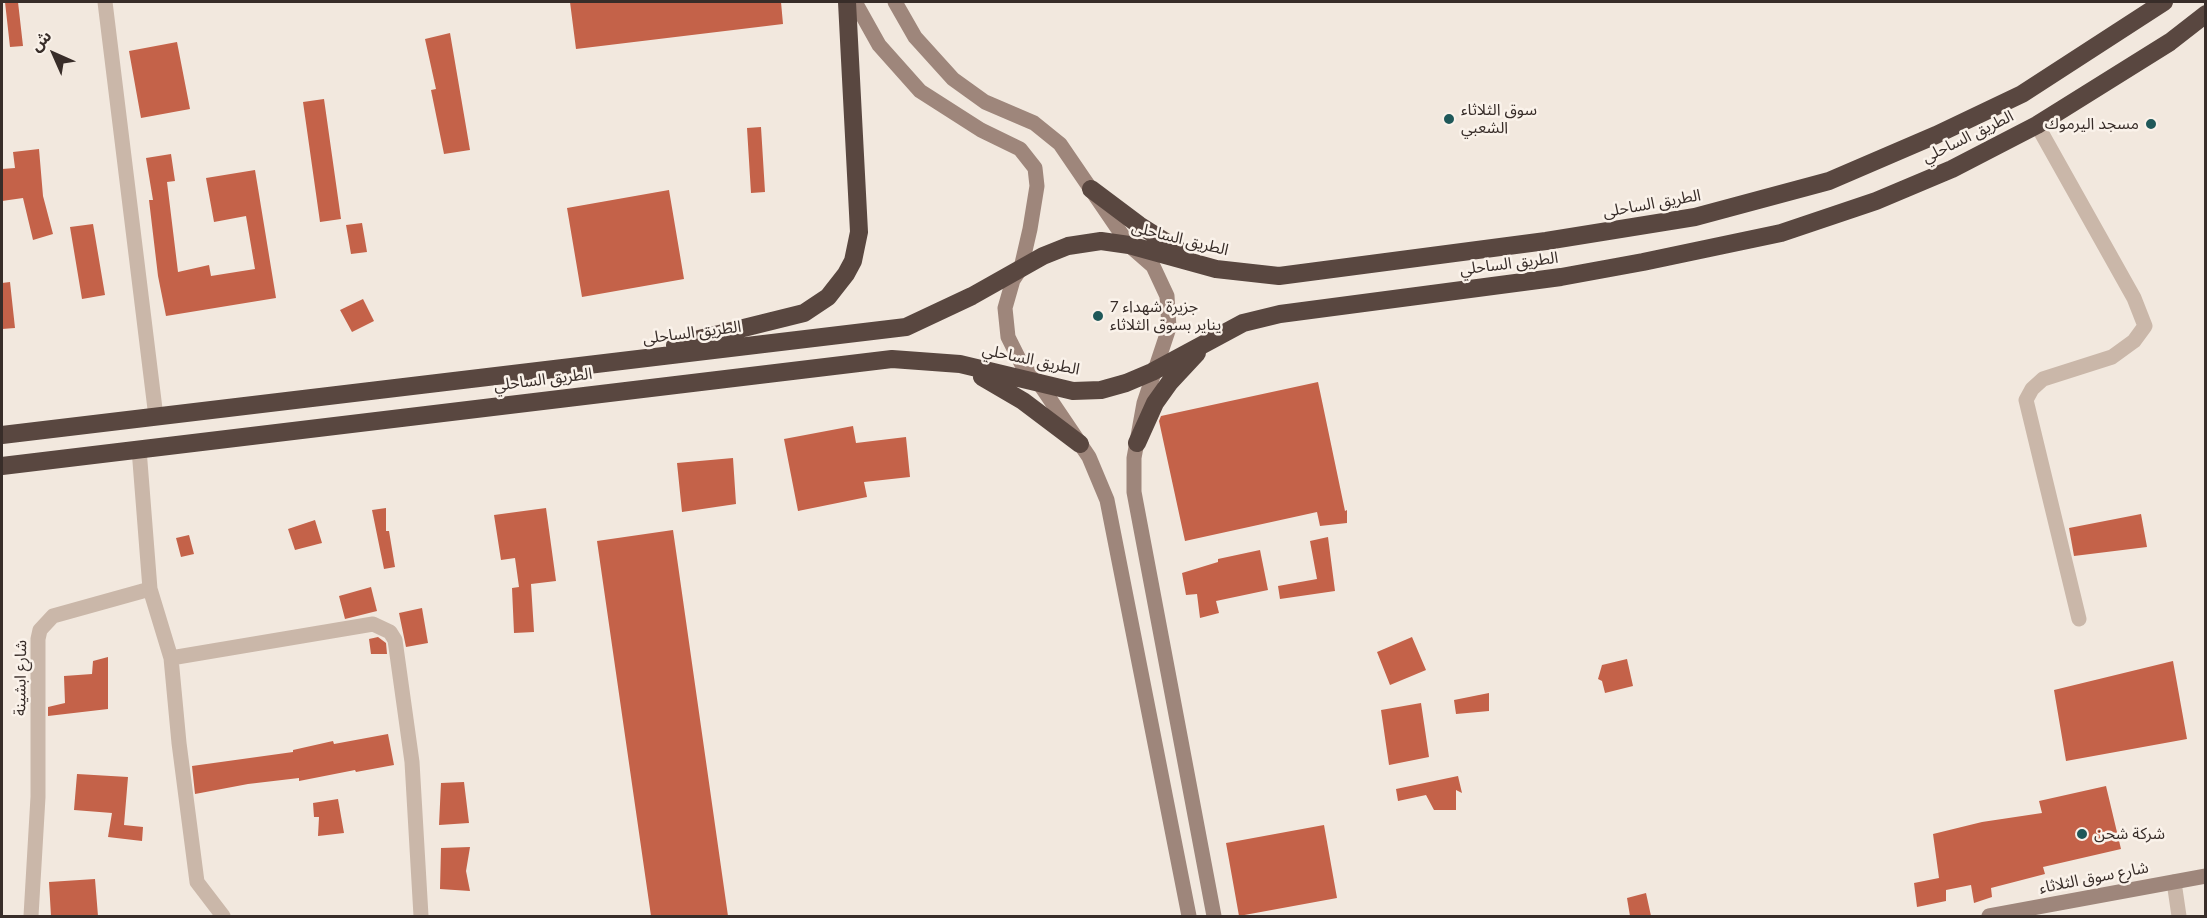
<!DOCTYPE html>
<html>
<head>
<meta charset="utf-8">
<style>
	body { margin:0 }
	#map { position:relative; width:2207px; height:918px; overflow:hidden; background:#f2e8de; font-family:Figtree,"Noto Sans Arabic",sans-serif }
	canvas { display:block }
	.frame { position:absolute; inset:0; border:3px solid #382d29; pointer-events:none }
	.north { position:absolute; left:24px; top:24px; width:60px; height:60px; -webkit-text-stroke:4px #faf2ea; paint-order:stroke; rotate:315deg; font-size:16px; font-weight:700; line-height:24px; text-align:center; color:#382d29 }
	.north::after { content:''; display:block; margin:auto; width:21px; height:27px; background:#382d29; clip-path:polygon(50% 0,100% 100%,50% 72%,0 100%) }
</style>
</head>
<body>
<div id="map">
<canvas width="2207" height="918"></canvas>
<div class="frame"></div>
<div class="north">ش</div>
</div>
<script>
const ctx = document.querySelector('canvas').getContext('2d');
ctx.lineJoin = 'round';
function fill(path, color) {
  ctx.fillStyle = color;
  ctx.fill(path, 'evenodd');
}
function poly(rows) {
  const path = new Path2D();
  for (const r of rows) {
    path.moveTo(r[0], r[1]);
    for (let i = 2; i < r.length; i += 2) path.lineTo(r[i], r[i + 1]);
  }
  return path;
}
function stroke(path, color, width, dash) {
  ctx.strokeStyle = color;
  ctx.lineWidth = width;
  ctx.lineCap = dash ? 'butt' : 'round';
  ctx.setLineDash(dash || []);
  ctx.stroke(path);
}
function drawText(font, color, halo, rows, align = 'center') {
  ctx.font = font + ' Figtree,"Noto Sans Arabic",sans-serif';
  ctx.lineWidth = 5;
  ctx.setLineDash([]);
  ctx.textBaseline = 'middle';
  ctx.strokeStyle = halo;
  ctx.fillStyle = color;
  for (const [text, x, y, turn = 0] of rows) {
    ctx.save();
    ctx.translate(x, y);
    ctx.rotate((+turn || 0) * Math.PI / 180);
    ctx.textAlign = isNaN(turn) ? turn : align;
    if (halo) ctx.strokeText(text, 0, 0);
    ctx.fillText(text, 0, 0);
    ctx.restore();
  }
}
fill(poly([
	[5,2,18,2,23,46,10,47],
	[570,2,781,2,783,24,576,49],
	[450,33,470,150,444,154,431,90,436,89,425,39],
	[177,42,190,109,141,118,129,51],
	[324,99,341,219,320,222,303,102],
	[761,127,765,192,751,193,747,128],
	[39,149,43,196,53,234,33,240,23,198,2,201,2,169,15,168,13,152],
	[171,154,175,181,167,182,178,272,209,265,211,276,255,269,246,216,214,222,206,178,255,170,276,298,166,316,158,276,149,200,153,200,146,158],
	[669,190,684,279,582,297,567,208],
	[362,223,367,252,351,254,346,225],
	[93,224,105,295,82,299,70,227],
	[10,282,15,328,2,329,2,283],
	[363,299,374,321,352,332,340,310],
	[1318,382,1345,511,1347,510,1347,523,1320,526,1317,512,1185,541,1159,421,1161,416],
	[853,426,856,443,906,437,910,477,864,482,867,497,798,511,784,439],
	[733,458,736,504,682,512,677,463],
	[386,508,386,531,389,531,395,567,384,569,372,510],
	[546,508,556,581,531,584,534,632,514,633,512,588,519,587,515,558,501,560,494,515],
	[2141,514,2147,547,2074,556,2069,528],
	[315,520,322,543,295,550,288,529],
	[673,530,728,916,651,916,597,541],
	[189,535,194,554,181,557,176,538],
	[1328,537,1335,591,1280,599,1278,586,1317,579,1310,541],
	[1260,550,1268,590,1216,601,1219,613,1200,618,1197,594,1186,595,1182,573,1218,562,1218,559],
	[371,587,377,611,345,619,339,596],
	[422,608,428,643,406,647,399,613],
	[378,637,386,643,387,654,371,654,369,639],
	[1412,637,1426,670,1390,685,1377,652],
	[108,657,108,709,48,716,48,707,65,703,64,676,92,674,93,661],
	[1627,659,1633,686,1605,693,1602,681,1598,679,1602,665],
	[2173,661,2187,739,2066,761,2054,690],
	[1489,693,1489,711,1456,714,1454,700],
	[1421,703,1429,757,1389,765,1381,710],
	[388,734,394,765,356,772,355,770,299,781,299,778,248,784,195,794,192,766,293,752,293,750,333,741,334,744],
	[77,774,128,777,124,825,143,827,142,841,108,837,112,813,74,810],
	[1458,776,1462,793,1456,790,1456,810,1434,810,1426,795,1398,801,1396,789],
	[464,782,469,823,439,825,441,783],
	[2106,786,2121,849,2043,867,2045,874,1991,888,1992,897,1974,903,1971,885,1946,890,1946,901,1917,907,1914,883,1939,878,1933,834,1982,822,2042,813,2039,801],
	[338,799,344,833,318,836,319,817,314,817,313,803],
	[1324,825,1337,898,1239,916,1226,843],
	[470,847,466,871,470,891,440,889,441,848],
	[95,879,98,916,51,916,49,882],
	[1646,893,1651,916,1630,916,1627,898]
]), '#c46249');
stroke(poly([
	[105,2,156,417],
	[2037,125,2134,298,2145,326,2134,341,2112,357,2043,379,2032,389,2026,400,2079,619],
	[139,449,150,589,171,658,179,743,197,882,223,916],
	[171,658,373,624,390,632,395,640,412,762,421,916],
	[2174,882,2179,916],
	[31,916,38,797,38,639,40,630,53,616,150,589]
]), '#cab7a9', 15);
stroke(poly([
	[855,2,879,45,920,91,981,130,1020,149,1035,168,1037,186,1030,229,1021,268,1013,280,1005,308,1008,337,1021,363,1039,383,1089,457,1107,500,1189,916],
	[895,2,915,37,953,79,985,102,1034,123,1060,144,1129,245,1153,266,1167,296,1169,328,1144,403,1134,458,1134,492,1214,916],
	[1989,916,2206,876]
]), '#9e867b', 15);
stroke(poly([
	[1091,189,1139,225,1185,254],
	[675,345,804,313,828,297,846,274,853,261,859,232,847,2],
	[982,377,1023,401,1080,444],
	[2,435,906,327,972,296,1043,256,1068,246,1101,241,1129,245,1216,269,1279,276,1546,241,1695,217,1829,181,1936,135,2022,94,2164,2],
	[1137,443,1155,403,1170,382,1197,353],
	[2,466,892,359,960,364,1073,391,1101,390,1126,383,1152,372,1243,323,1280,314,1561,277,1643,262,1781,233,1876,201,1952,169,2037,125,2170,42,2206,14]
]), '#594740', 18);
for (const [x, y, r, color] of [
	[1449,119,6,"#1f5859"],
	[2151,124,6,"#1f5859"],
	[1098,316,6,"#1f5859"],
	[2082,834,6,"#1f5859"]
]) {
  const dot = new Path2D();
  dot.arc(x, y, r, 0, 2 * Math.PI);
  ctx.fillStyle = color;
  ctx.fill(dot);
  stroke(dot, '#faf2ea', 2);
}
drawText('16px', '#382d29', '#faf2ea', [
	["سوق الثلاثاء",1461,110],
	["الشعبي",1461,128],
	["مسجد اليرموك",2139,124,"right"],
	["جزيرة شهداء 7",1110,307],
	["يناير بسوق الثلاثاء",1110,325],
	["شركة شحن",2094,834]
], 'left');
drawText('16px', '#382d29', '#faf2ea', [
	["الطريق الساحلي",1968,137,-26],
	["الطريق الساحلى",1652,204,-10],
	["الطريق الساحلى",1180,239,14],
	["الطريق الساحلي",1509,264,-7],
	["الطريق الساحلى",692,333,-7],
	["الطريق الساحلي",1031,360,12],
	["الطريق الساحلي",543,380,-7],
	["شارع ابشينة",21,678,-89],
	["شارع سوق الثلاثاء",2094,878,-11]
]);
</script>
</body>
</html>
